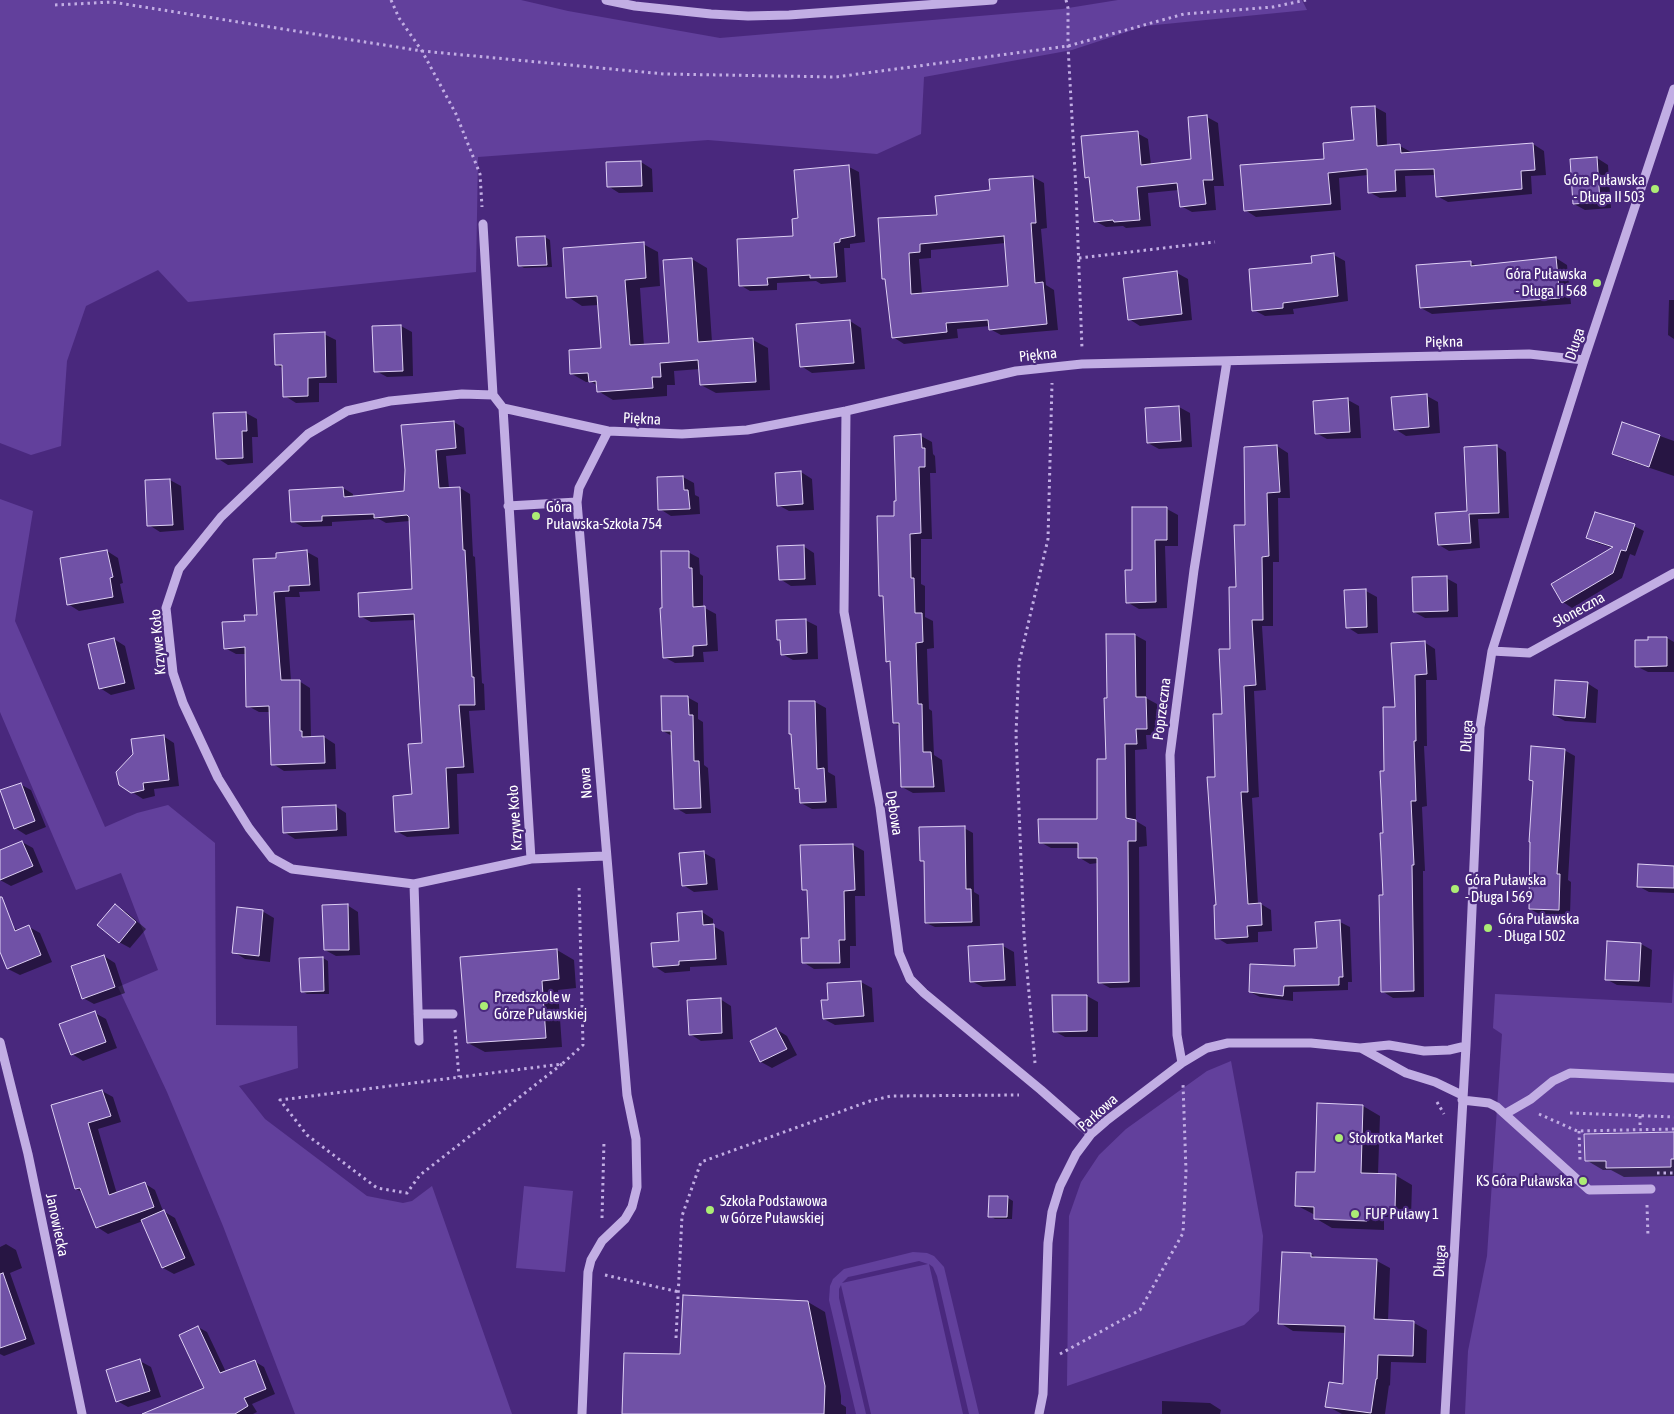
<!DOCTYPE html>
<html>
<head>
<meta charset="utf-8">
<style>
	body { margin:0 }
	canvas { display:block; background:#49287d }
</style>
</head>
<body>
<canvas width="1674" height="1414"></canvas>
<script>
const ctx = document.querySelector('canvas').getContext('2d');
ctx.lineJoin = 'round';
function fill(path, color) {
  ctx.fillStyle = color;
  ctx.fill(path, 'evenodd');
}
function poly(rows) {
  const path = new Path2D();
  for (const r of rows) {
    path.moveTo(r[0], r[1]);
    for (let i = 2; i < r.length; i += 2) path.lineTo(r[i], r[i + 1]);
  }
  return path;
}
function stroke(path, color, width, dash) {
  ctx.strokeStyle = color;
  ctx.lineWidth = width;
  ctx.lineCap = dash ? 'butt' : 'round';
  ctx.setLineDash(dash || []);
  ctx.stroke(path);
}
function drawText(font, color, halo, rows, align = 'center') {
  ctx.font = font + ' "Asap Condensed",sans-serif';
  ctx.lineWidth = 4.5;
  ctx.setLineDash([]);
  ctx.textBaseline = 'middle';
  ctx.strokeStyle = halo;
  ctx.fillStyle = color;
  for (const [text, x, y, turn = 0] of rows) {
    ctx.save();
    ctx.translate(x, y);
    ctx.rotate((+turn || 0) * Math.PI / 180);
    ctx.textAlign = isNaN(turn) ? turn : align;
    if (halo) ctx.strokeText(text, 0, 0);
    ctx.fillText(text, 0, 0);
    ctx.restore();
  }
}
fill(poly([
	[0,0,521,0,568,11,720,38,1062,9,1118,0,1302,0,1307,10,1145,26,1072,50,924,77,921,134,877,154,708,140,478,157,476,272,188,302,158,270,86,306,67,361,61,446,31,455,0,443],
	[0,499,33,511,15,621,105,827,137,813,168,805,215,843,216,1025,297,1026,298,1068,239,1086,265,1119,367,1196,403,1203,412,1201,432,1186,512,1414,295,1414,223,1226,167,1092,118,987,158,970,121,873,76,890,0,712],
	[1674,968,1674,1414,1465,1414,1468,1351,1487,1256,1502,1034,1493,1028,1495,994,1672,1003],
	[1231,1061,1263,1236,1259,1311,1244,1325,1067,1386,1069,1216,1081,1182,1099,1155,1126,1129,1207,1071],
	[524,1186,573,1191,565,1272,516,1268],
	[913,1252,927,1253,934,1256,944,1267,979,1414,969,1414,937,1276,933,1267,929,1264,963,1414,871,1414,841,1285,839,1289,839,1298,866,1414,856,1414,829,1300,830,1286,833,1279,844,1269],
	[919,1261,928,1264,842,1283,848,1277,853,1276]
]), '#62409c');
fill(poly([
	[1375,107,1386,113,1387,146,1400,146,1411,152,1411,154,1533,144,1544,151,1546,175,1531,176,1532,194,1448,202,1437,196,1435,175,1405,176,1406,197,1380,198,1369,192,1368,175,1339,178,1341,210,1256,217,1245,210,1355,141,1353,108],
	[1207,117,1218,123,1224,186,1214,186,1216,210,1192,212,1181,206,1179,190,1148,193,1151,226,1126,228,1123,226,1106,227,1095,221,1091,179,1086,177,1137,133,1148,139,1151,165,1193,160],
	[1597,158,1608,165,1611,208,1585,210,1574,204],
	[641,162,652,169,653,192,619,193,608,186,608,163],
	[849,167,859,172,865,242,850,244,850,248,844,248,846,282,821,284,816,281,777,283,777,290,750,291,740,285,794,237,799,220],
	[1033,177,1044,183,1047,228,1041,229,1046,285,1054,290,1058,330,1001,335,990,329,990,326,957,329,958,338,904,344,893,337,887,280,884,278,938,216,992,191],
	[1006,243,1009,287,922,294,919,259,931,258,931,250],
	[545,237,550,240,552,267,524,268,519,265],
	[643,244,658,252,660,286,640,288,644,346,670,344,692,259,707,268,712,342,753,340,768,348,770,390,716,393,701,385,700,369,674,371,675,385,667,385,667,396,613,400,598,391,598,386,592,382,586,382,572,374,602,349,599,305,582,306,568,297],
	[1334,255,1345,261,1348,301,1293,309,1294,314,1265,316,1254,310,1314,264],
	[1556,258,1567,265,1571,304,1432,314,1421,308,1470,262,1477,266],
	[1177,273,1188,279,1192,320,1140,326,1129,319],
	[1669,300,1674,300,1674,339,1668,335],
	[850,321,861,328,865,369,812,373,801,366],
	[401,326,412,332,413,376,387,377,376,371],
	[324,334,336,340,337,383,319,383,319,402,296,403,285,396,284,369,277,365],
	[1427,396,1438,402,1440,433,1406,436,1395,429],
	[1348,400,1359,406,1361,438,1327,439,1316,433],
	[1179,407,1190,413,1192,447,1159,449,1148,443],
	[246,413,257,419,258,437,252,437,253,463,228,465,217,458],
	[454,422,464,428,466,454,446,456,449,488,460,488,470,494,473,556,475,557,482,683,484,684,485,710,469,711,474,773,457,774,459,834,407,837,396,831,414,796,423,744,416,620,371,622,360,616,413,590,410,521,386,523,379,519,332,522,332,526,303,527,292,521,343,488,353,494,353,497,406,492],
	[1623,423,1674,441,1674,476,1623,459,1613,454],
	[921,436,932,442,933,454,935,456,936,473,930,473,932,539,921,539,921,584,925,586,925,617,933,621,934,648,927,649,929,709,932,711,934,755,942,760,945,792,913,793,902,787,900,726,894,723,892,664,887,661,884,598,880,595,897,502],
	[1277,446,1288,453,1290,498,1278,498,1279,562,1273,562,1273,626,1262,626,1266,690,1254,691,1259,797,1252,798,1258,904,1261,904,1271,910,1272,931,1258,932,1258,942,1227,944,1217,938,1217,778,1237,589,1246,526,1245,448],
	[1496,446,1506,452,1509,518,1478,519,1480,548,1449,551,1439,545,1468,512],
	[801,472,812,479,814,510,789,511,778,505,776,474],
	[683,477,694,483,695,495,699,497,700,514,671,516,660,509,658,478],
	[170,480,181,486,184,530,160,532,149,525,146,481],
	[1167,509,1178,515,1178,546,1165,546,1167,608,1139,609,1127,602,1133,571],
	[1634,526,1644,531,1635,556,1630,554,1622,578,1572,608,1563,602,1613,548,1597,543,1588,538],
	[803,546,814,553,816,585,791,586,780,579],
	[107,551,118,558,123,583,120,584,124,603,79,611,68,604],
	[307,552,318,558,320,591,299,592,300,597,285,597,291,681,299,681,310,688,311,737,324,737,335,744,336,769,284,771,273,764,270,712,259,712,248,706,246,654,236,654,225,648,246,622,258,616,278,559,277,554],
	[688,552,699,558,700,574,703,576,703,607,716,614,718,651,703,652,704,662,675,663,664,657],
	[1446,578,1457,584,1458,617,1425,618,1414,612],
	[1366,591,1377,597,1378,633,1358,634,1347,627],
	[805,620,817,626,818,659,793,660,782,654,782,641,778,639],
	[1108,635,1135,635,1146,641,1146,698,1157,704,1157,735,1146,735,1147,749,1135,750,1136,821,1146,827,1147,846,1139,847,1140,987,1110,988,1099,982,1098,863,1090,864,1080,858,1079,848,1051,848,1040,842,1098,820,1107,760],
	[1667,638,1674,642,1674,672,1648,672,1636,666,1649,641],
	[114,639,125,646,135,689,111,695,100,688],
	[1424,642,1435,649,1437,680,1426,680,1427,746,1424,746,1427,806,1422,807,1425,871,1423,871,1424,997,1393,998,1382,991,1385,772,1396,708],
	[1587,683,1598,690,1596,723,1565,721,1554,715],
	[687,697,698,703,698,719,703,722,704,765,708,768,711,813,686,814,676,808,672,736,663,731],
	[815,702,826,708,828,772,835,776,837,808,812,809,801,803,800,790,796,788],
	[163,736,174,743,179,786,154,789,155,796,143,799,132,792],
	[1564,750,1575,756,1568,880,1571,882,1570,915,1541,915,1530,909,1534,782,1530,780],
	[20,784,31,790,46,827,26,835,15,828],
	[335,806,346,813,347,836,295,839,284,832],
	[964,828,973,833,974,892,979,895,980,926,935,927,926,923,925,862,921,860],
	[22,842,33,848,43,872,11,886,0,880,0,851],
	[853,845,864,851,865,896,855,896,856,946,850,946,850,968,814,969,803,962,810,939,808,892,803,889],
	[704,853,715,859,718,890,694,892,683,885],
	[1674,867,1674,893,1649,892,1638,886],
	[347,905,358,912,360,955,336,956,325,950],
	[115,906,126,912,146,929,130,948,119,942],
	[262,911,274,918,270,962,245,959,234,952],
	[702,912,713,919,713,926,724,932,727,965,690,967,690,971,665,973,654,966,680,942],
	[1340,922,1350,927,1352,982,1348,982,1348,990,1293,992,1293,1001,1260,997,1250,992,1296,967,1318,949],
	[13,927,19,931,29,927,40,933,52,962,20,975,8,969,0,948,0,932],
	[1641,944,1652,950,1650,987,1617,985,1606,979],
	[1003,946,1014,952,1016,986,983,987,971,981],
	[557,950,574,960,576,988,558,990,562,1047,485,1052,468,1043],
	[104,956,115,963,125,993,94,1004,83,998],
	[323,958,328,961,329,994,307,994,302,991],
	[861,982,872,988,874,1022,835,1025,824,1019,830,1001],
	[1087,996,1098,1002,1098,1037,1065,1037,1054,1031],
	[720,999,731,1006,733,1039,701,1041,690,1034],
	[95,1013,106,1019,117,1048,83,1061,72,1054],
	[776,1029,787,1036,797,1055,772,1068,761,1062,752,1042],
	[102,1091,113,1097,121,1122,98,1129,117,1194,144,1183,155,1190,163,1211,175,1218,195,1265,174,1274,163,1268,143,1221,108,1234,97,1227,84,1193,76,1189,53,1106],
	[1318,1105,1363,1106,1380,1116,1378,1174,1395,1175,1412,1185,1411,1217,1384,1217,1384,1230,1332,1228,1315,1218,1315,1215,1296,1205,1316,1174],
	[1674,1133,1674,1176,1624,1177,1611,1170,1603,1170,1586,1160],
	[1008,1198,1013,1201,1012,1219,995,1219,990,1216],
	[6,1244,16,1250,22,1268,10,1273,35,1344,4,1356,0,1354,0,1247],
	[1311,1254,1318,1259,1377,1261,1390,1268,1388,1321,1414,1323,1427,1330,1426,1363,1391,1362,1390,1386,1389,1385,1385,1414,1342,1414,1327,1406,1344,1385,1346,1333,1293,1331,1280,1323],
	[808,1302,825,1312,841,1396,841,1404,846,1407,846,1414,623,1414,681,1355],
	[198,1327,207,1332,226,1372,254,1361,264,1367,275,1394,252,1404,257,1412,253,1414,165,1414,205,1389],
	[140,1361,151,1367,161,1397,128,1407,117,1401],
	[1162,1401,1210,1403,1221,1410,1220,1414,1162,1414]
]), '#0007');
const building = poly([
	[1375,106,1377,146,1400,144,1401,153,1533,143,1535,170,1521,171,1522,189,1436,197,1434,169,1395,170,1396,191,1368,193,1367,169,1328,173,1331,204,1244,211,1240,165,1324,159,1323,143,1354,140,1351,107,1375,106],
	[1207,115,1213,180,1203,180,1206,204,1180,207,1177,183,1137,187,1140,220,1114,222,1113,220,1094,222,1089,177,1085,178,1081,136,1138,131,1141,165,1191,159,1188,117,1207,115],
	[1597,157,1600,202,1573,204,1570,159,1597,157],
	[641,161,642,186,607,187,606,162,641,161],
	[849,165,855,236,840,239,840,242,834,243,837,277,810,278,810,275,767,278,768,285,739,286,737,239,793,236,792,219,798,218,794,170,849,165],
	[1033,176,1036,223,1031,223,1035,283,1043,282,1047,324,989,330,988,320,946,323,947,332,892,338,885,279,882,279,878,218,937,215,935,196,990,190,989,179,1033,176],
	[1004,236,1008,286,911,294,909,253,920,252,920,244,1004,236],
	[545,236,547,265,518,266,516,237,545,236],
	[644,242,646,278,625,280,630,345,669,343,663,260,692,258,698,342,753,338,756,382,700,385,698,360,660,363,661,377,652,377,653,388,597,392,596,381,589,382,588,373,570,374,569,350,601,348,597,296,566,298,563,248,644,242],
	[1334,253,1338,296,1283,303,1283,308,1252,311,1249,269,1312,263,1311,256,1334,253],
	[1556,257,1560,298,1420,308,1416,265,1471,261,1471,266,1556,257],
	[1177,271,1182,314,1128,320,1123,278,1177,271],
	[850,320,854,363,800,367,796,324,850,320],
	[401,325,403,371,374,372,372,326,401,325],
	[325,332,326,377,308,378,308,396,283,397,282,365,275,365,274,334,325,332],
	[1427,394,1429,427,1394,430,1391,397,1427,394],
	[1348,398,1350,432,1315,434,1313,401,1348,398],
	[1179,406,1181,441,1147,443,1145,408,1179,406],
	[246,412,247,431,242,431,243,458,216,459,213,413,246,412],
	[454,421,456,448,436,450,439,488,460,487,463,550,465,550,472,677,474,677,475,705,459,705,464,767,446,768,449,828,395,832,393,796,412,794,408,744,422,743,414,614,359,617,358,593,412,589,409,517,407,515,374,518,374,514,322,516,322,521,291,522,289,490,343,487,344,497,404,491,405,470,401,425,454,421],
	[1622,422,1660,435,1649,467,1612,454,1622,422],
	[921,434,922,448,925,448,925,467,919,467,921,533,910,534,911,578,914,578,915,613,922,613,923,642,916,643,918,704,922,704,923,752,931,752,934,787,901,787,899,723,893,723,890,661,886,662,883,596,879,596,877,516,894,516,894,501,896,501,894,436,921,434],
	[1277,445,1280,492,1267,493,1269,556,1262,557,1263,620,1252,620,1256,685,1244,686,1248,792,1241,792,1248,904,1261,903,1262,925,1247,926,1248,937,1215,939,1214,905,1216,905,1207,777,1215,777,1213,714,1222,714,1219,649,1230,649,1229,587,1236,587,1234,525,1245,525,1244,447,1277,445],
	[1497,445,1499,513,1469,514,1471,543,1438,545,1435,513,1467,511,1464,447,1497,445],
	[801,471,803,504,777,506,775,473,801,471],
	[683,476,684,490,688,490,690,509,658,510,657,477,683,476],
	[170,479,173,525,147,526,145,480,170,479],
	[1132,507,1167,507,1167,540,1155,540,1156,602,1126,603,1125,570,1132,570,1132,507],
	[1595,512,1635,524,1626,551,1621,550,1613,573,1562,603,1551,584,1613,547,1586,538,1595,512],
	[804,545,805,579,779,580,777,546,804,545],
	[107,550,113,577,110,578,113,597,67,605,60,558,107,550],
	[307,550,310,585,289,586,289,591,274,592,281,680,300,680,300,731,302,731,302,737,324,736,325,763,271,765,269,706,246,707,245,647,224,649,222,622,245,621,244,615,257,615,253,559,276,558,276,553,307,550],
	[661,551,689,551,689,568,692,568,693,607,705,606,707,645,693,646,693,656,663,658,660,608,662,608,661,551],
	[1447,576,1448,611,1413,612,1412,577,1447,576],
	[1366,589,1367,627,1346,628,1344,590,1366,589],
	[806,619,807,653,781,655,780,640,777,640,776,620,806,619],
	[1106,634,1135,634,1136,697,1146,697,1147,729,1136,729,1137,744,1125,744,1126,818,1136,820,1136,841,1128,841,1129,982,1098,983,1097,858,1078,858,1078,843,1039,843,1038,819,1097,819,1097,759,1106,759,1104,698,1107,698,1106,634],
	[1648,637,1667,637,1667,666,1635,667,1635,640,1648,640,1648,637],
	[114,638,125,683,99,689,88,644,114,638],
	[1425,641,1427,674,1415,675,1416,741,1414,741,1416,801,1411,801,1414,865,1412,865,1414,991,1381,992,1379,895,1383,895,1380,833,1383,833,1380,771,1384,771,1383,707,1395,707,1391,643,1425,641],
	[1555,680,1588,682,1585,718,1553,715,1555,680],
	[661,696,688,696,689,715,693,715,694,761,699,761,701,808,674,809,671,731,662,731,661,696],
	[789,701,815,701,817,769,824,768,826,802,800,803,799,788,795,789,791,734,789,734,789,701],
	[164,735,169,780,143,783,144,790,131,793,119,785,116,772,133,754,131,739,164,735],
	[1531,746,1565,749,1557,874,1560,874,1559,910,1529,909,1530,842,1529,842,1533,781,1529,780,1531,746],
	[21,783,35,821,14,829,0,790,21,783],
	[336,805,337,830,283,833,282,807,336,805],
	[965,826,966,889,971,889,972,922,925,923,924,861,920,861,919,827,965,826],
	[22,841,33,866,0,880,0,850,22,841],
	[853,844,855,890,844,891,845,940,839,940,840,963,802,963,801,938,809,938,807,890,802,890,800,845,853,844],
	[704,851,707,884,682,886,679,853,704,851],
	[1638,864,1674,866,1674,888,1637,887,1638,864],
	[0,897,2,897,15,931,29,925,41,955,7,969,0,952,0,897],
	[115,904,136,922,119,943,97,925,115,904],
	[348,904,349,950,324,950,322,905,348,904],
	[237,907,263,910,259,956,232,953,237,907],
	[702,911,703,925,714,924,716,959,679,961,679,965,653,967,651,943,679,941,677,913,702,911],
	[1340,920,1343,977,1339,977,1339,985,1284,986,1283,996,1249,992,1250,964,1295,966,1294,949,1317,948,1315,922,1340,920],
	[1607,941,1641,943,1639,981,1605,980,1607,941],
	[1003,944,1005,980,970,982,968,946,1003,944],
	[557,949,559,979,542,981,546,1038,467,1043,460,957,557,949],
	[104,955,115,987,82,999,71,966,104,955],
	[323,957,324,991,301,992,299,958,323,957],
	[861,981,864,1016,823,1019,821,1000,828,1000,827,983,861,981],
	[1052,995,1087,995,1087,1031,1053,1032,1052,995],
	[721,998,722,1033,689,1035,687,1000,721,998],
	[95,1011,106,1042,71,1055,59,1024,95,1011],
	[776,1028,787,1049,760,1062,750,1041,776,1028],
	[102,1090,111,1116,88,1123,109,1195,145,1182,154,1207,96,1228,80,1188,75,1189,51,1105,102,1090],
	[1317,1103,1363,1105,1361,1173,1396,1174,1395,1208,1368,1208,1367,1221,1314,1219,1314,1207,1295,1206,1296,1172,1315,1172,1317,1103],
	[1674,1132,1674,1159,1671,1159,1671,1167,1606,1168,1606,1161,1585,1161,1584,1134,1674,1132],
	[989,1196,1008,1196,1007,1217,988,1217,989,1196],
	[164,1210,185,1258,162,1268,141,1220,164,1210],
	[1282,1252,1311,1253,1311,1257,1377,1259,1374,1319,1414,1321,1413,1356,1378,1355,1377,1379,1376,1379,1371,1413,1325,1407,1329,1382,1343,1384,1345,1326,1278,1324,1282,1252],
	[3,1273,26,1339,0,1348,0,1274,3,1273],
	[683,1295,808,1301,825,1386,824,1414,622,1414,624,1353,680,1354,683,1295],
	[198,1326,220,1373,255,1360,266,1389,244,1398,248,1406,235,1414,142,1414,204,1388,179,1335,198,1326],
	[140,1359,150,1391,116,1402,106,1370,140,1359]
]);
fill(building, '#7051a6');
stroke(building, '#ded0f4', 1);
stroke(poly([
	[391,0,399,18,422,51,456,114,480,174,482,207],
	[1066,0,1068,8,1068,46,1076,190,1082,349],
	[55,5,112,2,422,51,664,74,836,77,1068,46,1184,14,1273,7,1306,0],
	[1079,258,1215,242],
	[455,1030,459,1077],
	[1035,1063,1024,935,1016,734,1019,663,1048,539,1052,383],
	[562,1064,420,1175,407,1193,377,1188,307,1135,280,1100,562,1064,583,1045,579,885],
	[1437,1102,1444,1114],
	[1570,1113,1674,1117],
	[1539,1114,1577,1131,1674,1129],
	[1640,1116,1640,1129],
	[1579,1131,1580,1160],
	[1657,1173,1674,1173],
	[1647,1205,1648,1237],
	[602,1218,604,1141],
	[605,1275,679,1292],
	[676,1338,682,1216,701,1162,870,1101,891,1096,1019,1095],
	[1060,1354,1140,1310,1183,1233,1186,1171,1183,1084]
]), '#c2aee4', 3, [2.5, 4]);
stroke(poly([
	[606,0,635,6,711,14,748,16,789,15,993,0],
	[483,224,493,395],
	[493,395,462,394,390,401,347,411,308,434,221,517,179,569,166,608,173,673,183,703,218,778,249,828,272,858,292,869,414,884,531,859,605,856],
	[493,395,503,408,531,859],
	[503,408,608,431,682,434,747,430,846,411,1016,371,1082,364,1529,354,1584,360],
	[846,411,844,612,880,807,899,953,910,979,924,993,1041,1090,1091,1134],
	[508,506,577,502],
	[1492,651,1529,653,1674,573],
	[414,884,419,1041],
	[418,1014,453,1014],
	[0,1042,28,1154,82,1414],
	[1361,1048,1406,1073,1435,1082,1462,1095],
	[1182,1063,1177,1035,1170,755,1194,570,1227,361],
	[1462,1100,1489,1103,1497,1107,1589,1190,1651,1189],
	[1505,1114,1531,1099,1553,1081,1570,1073,1674,1078],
	[582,1414,588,1272,591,1260,602,1241,625,1219,632,1207,637,1187,636,1139,627,1095,577,502,579,488,608,431],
	[1039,1414,1043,1394,1048,1243,1052,1212,1060,1186,1076,1154,1091,1134,1106,1121,1182,1063,1207,1048,1228,1043,1311,1043,1360,1048,1389,1045,1424,1051,1449,1050,1466,1046],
	[1445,1414,1466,1046,1480,727,1492,651,1584,360,1674,89]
]), '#c2aee4', 9);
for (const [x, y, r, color] of [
	[1655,189,5,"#acec75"],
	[1597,283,5,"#acec75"],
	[536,516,5,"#acec75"],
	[1455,889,5,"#acec75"],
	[1488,928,5,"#acec75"],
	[484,1006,5,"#acec75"],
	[1339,1138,5,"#acec75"],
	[1583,1181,5,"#acec75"],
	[710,1210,5,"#acec75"],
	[1355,1214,5,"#acec75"]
]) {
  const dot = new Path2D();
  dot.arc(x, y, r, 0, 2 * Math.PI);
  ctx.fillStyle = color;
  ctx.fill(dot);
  stroke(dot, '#49287d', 2);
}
drawText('15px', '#fff', '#49287d', [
	["Góra Puławska",1645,180,"right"],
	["- Długa II 503",1645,197,"right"],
	["Góra Puławska",1587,274,"right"],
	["- Długa II 568",1587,291,"right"],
	["Góra",546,507],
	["Puławska-Szkoła 754",546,524],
	["Góra Puławska",1465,880],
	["- Długa I 569",1465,897],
	["Góra Puławska",1498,919],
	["- Długa I 502",1498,936],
	["Przedszkole w",494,997],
	["Górze Puławskiej",494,1014],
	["Stokrotka Market",1349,1138],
	["KS Góra Puławska",1573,1181,"right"],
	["Szkoła Podstawowa",720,1201],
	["w Górze Puławskiej",720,1218],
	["FUP Puławy 1",1365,1214]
], 'left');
drawText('15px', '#fff', '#49287d', [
	["Piękna",1444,342,-1],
	["Długa",1575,344,-72],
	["Piękna",1038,355,-6],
	["Piękna",642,419,3],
	["Słoneczna",1579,610,-29],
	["Krzywe Koło",158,642,-95],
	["Poprzeczna",1162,709,-83],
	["Długa",1467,736,-86],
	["Nowa",586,783,-95],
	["Dębowa",894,813,81],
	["Krzywe Koło",515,818,-94],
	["Parkowa",1098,1113,-42],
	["Janowiecka",57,1225,78],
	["Długa",1440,1261,-87]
]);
</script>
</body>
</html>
